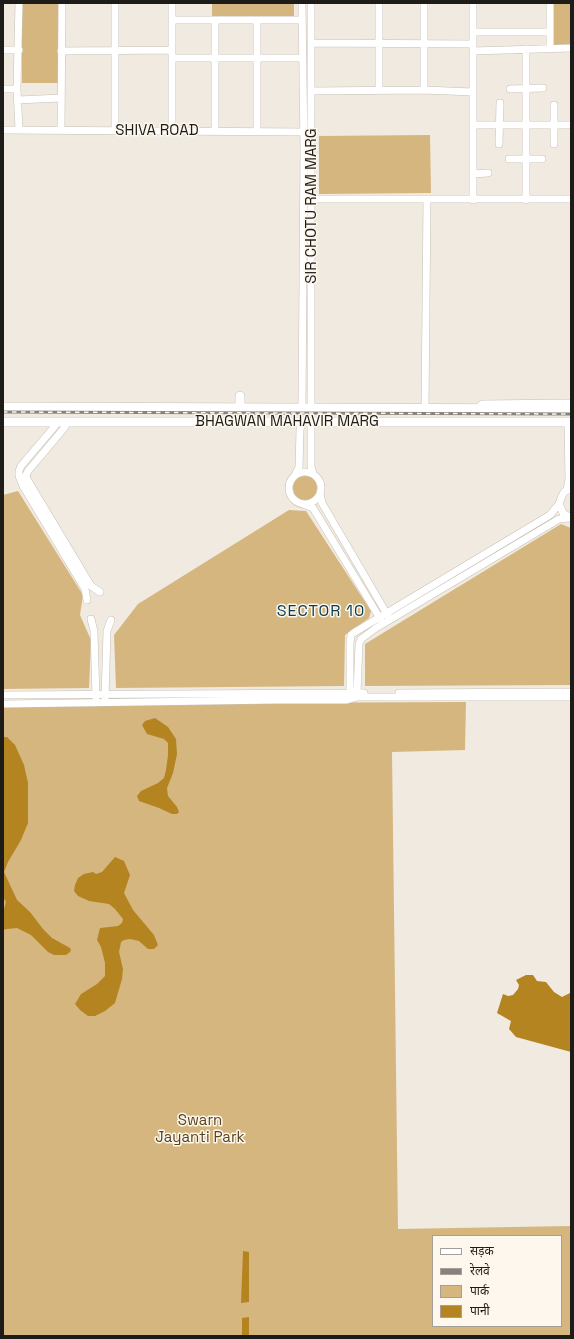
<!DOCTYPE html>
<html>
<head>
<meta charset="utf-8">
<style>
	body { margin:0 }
	#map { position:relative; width:574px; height:1339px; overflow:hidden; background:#f0eae0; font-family:"Space Grotesk","Noto Sans Devanagari",sans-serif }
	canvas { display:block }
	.frame { position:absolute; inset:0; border:4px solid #1e1c18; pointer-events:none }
	.legend { position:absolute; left:432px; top:1235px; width:130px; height:92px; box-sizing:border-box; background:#fdf7ed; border:1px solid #a49f98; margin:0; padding:5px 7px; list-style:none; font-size:12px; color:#1e1c18 }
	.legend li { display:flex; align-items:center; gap:8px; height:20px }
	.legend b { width:20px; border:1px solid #a49f98 }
</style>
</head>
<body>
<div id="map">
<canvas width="574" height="1339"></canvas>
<div class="frame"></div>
<ul class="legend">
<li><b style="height:5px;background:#fff"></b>सड़क</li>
<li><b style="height:5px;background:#87837c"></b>रेलवे</li>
<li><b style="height:11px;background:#d5b67f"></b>पार्क</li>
<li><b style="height:11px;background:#b38420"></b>पानी</li>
</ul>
</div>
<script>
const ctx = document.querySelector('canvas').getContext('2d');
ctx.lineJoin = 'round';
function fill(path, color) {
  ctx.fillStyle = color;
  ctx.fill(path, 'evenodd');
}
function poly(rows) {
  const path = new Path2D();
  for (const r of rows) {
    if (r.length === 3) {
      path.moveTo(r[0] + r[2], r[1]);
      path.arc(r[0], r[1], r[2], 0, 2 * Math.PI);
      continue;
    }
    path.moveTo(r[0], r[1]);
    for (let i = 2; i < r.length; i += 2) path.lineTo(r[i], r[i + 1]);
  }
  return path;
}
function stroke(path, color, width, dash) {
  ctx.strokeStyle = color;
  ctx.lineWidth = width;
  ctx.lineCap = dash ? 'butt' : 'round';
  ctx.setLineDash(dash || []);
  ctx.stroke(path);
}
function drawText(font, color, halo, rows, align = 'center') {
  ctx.font = font + ' "Space Grotesk",sans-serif';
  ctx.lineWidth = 3;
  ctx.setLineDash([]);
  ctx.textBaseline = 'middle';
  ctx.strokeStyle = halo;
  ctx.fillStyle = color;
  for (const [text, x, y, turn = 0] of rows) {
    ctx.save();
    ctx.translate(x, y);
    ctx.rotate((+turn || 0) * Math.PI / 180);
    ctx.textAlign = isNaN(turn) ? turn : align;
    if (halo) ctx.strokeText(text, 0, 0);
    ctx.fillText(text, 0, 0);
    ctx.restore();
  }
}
fill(poly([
	[22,3,58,3,58,83,22,83],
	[212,3,294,3,294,16,212,16],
	[554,3,571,3,571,46,553,46],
	[430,135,431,193,319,194,319,136],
	[305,488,12],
	[18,491,83,595,80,615,91,640,89,688,3,689,3,495],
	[289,510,306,511,371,611,369,618,345,635,344,686,116,688,114,635,138,604],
	[561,524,571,528,571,685,365,686,365,644],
	[466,702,465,750,392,752,398,1229,571,1226,571,1336,3,1336,3,704],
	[433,1236,561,1236,561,1326,433,1326]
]), '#d5b67f');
fill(poly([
	[155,718,168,727,176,739,177,754,173,773,167,788,168,796,177,807,179,812,177,814,172,814,159,808,139,801,137,796,141,791,158,783,164,778,166,770,168,755,168,743,164,739,147,734,142,725,145,721],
	[3,737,7,737,15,745,24,765,28,783,28,823,21,840,8,862,4,872,17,900,30,912,43,929,52,938,70,948,71,950,70,952,66,955,54,955,48,952,31,935,17,928,7,929,3,930,3,913,6,902,3,897],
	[115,857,124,861,130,875,124,893,133,910,154,935,158,945,154,949,148,949,139,941,130,939,124,940,121,942,119,952,123,969,122,979,115,1003,105,1011,95,1016,88,1016,80,1010,75,1004,81,994,97,984,105,976,105,963,101,947,97,940,100,928,118,926,122,923,123,919,115,909,109,904,89,901,78,896,74,891,75,885,78,878,84,874,93,872,96,874,102,872],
	[526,975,533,975,537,981,546,982,554,992,562,997,570,993,571,987,571,1052,516,1037,509,1029,511,1021,497,1013,503,994,508,996,513,995,518,989,519,985,516,980],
	[243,1251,249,1252,249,1302,241,1303],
	[249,1317,249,1336,242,1336,242,1318]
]), '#b38420');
const minor = poly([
	[19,3,17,89,19,130],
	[115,3,115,131],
	[311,3,311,408],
	[550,3,550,49],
	[172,20,302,20],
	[215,20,215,131],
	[473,32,550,32],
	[311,43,473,44],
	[3,50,19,50],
	[61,51,172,50],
	[473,51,571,48],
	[172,58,302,58],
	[3,89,17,89],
	[510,89,543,88],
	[424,90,424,3],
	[311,91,424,90,473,92],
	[379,91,379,3],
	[18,100,61,98],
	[473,125,571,125],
	[3,130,308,132],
	[61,130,62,3],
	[172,131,172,3],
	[257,131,257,20],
	[499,144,500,103],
	[554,144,554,105],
	[509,159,542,159],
	[473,174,488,173],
	[307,199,571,199],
	[473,200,473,3],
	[526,200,526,49],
	[302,408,304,149,302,3],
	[425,409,427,199],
	[481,409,480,406,482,404,571,403],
	[311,422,311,466,313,474],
	[55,426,21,466,19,471,19,476,23,486,85,589,87,600],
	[65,427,28,471,26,475,27,479,91,586,100,592],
	[305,488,16],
	[295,475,299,467,300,430,302,421],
	[570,489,564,492,562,496,559,504,563,513,571,518],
	[567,490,569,479,568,422],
	[320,494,322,503,388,616],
	[303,504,313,508,381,620],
	[91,619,94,631,96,698],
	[350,692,350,643,351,635,355,632,550,515,559,504],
	[399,693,571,692],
	[3,695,347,693,350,692,364,693],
	[355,696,357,693,359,644,361,639,376,628,559,519,570,518],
	[105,699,107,631,111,620],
	[3,704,277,700,347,700,357,697,571,697]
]);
const major = poly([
	[3,407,571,409],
	[240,408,240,396],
	[3,422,571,422]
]);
stroke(minor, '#c6c0b6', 8);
stroke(major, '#c6c0b6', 10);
stroke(minor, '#fff', 7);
stroke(major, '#fff', 9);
const rail = poly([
	[3,412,571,414]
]);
stroke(rail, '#87837c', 3);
stroke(rail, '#fdf7ed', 1.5, [4.5]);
drawText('15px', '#1e1c18', '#fdf7ed', [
	["SHIVA ROAD",157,131],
	["SIR CHOTU RAM MARG",312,206,-90],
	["BHAGWAN MAHAVIR MARG",287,422]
]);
drawText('15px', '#59441e', '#fdf7ed', [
	["Swarn",200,1121],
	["Jayanti Park",200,1138]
]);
ctx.letterSpacing = '1px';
drawText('16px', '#0b3b4f', '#fdf7ed', [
	["SECTOR 10",321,612]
]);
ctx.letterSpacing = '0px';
</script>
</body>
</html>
